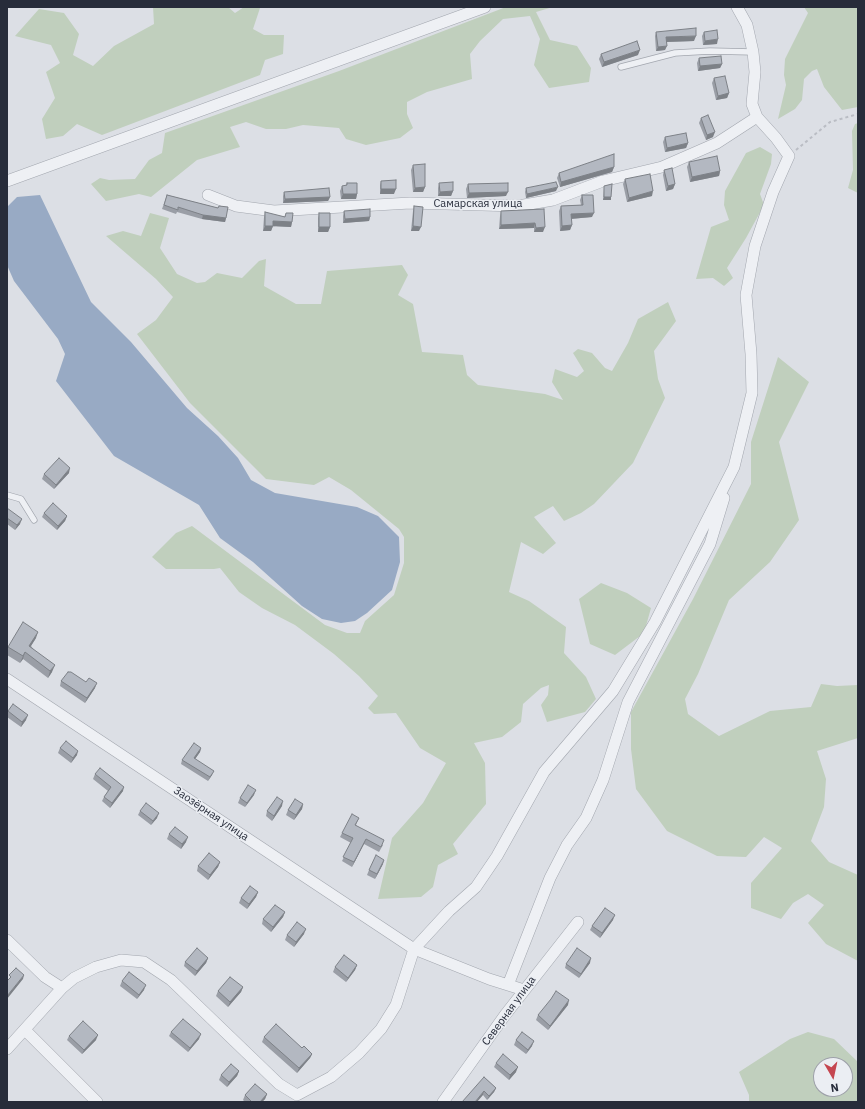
<!DOCTYPE html>
<html>
<head>
<meta charset="utf-8">
<style>
	body { margin:0 }
	#map { position:relative; width:865px; height:1109px; overflow:hidden; background:#dcdfe5; font-family:"IBM Plex Sans",sans-serif }
	canvas { display:block }
	.frame { position:absolute; inset:0; border:8px solid #272c3a; pointer-events:none }
	.north { position:absolute; left:813px; top:1057px; width:40px; height:40px; box-sizing:border-box; background:#ebeef3; border:1px solid #9da0a9; border-radius:50%; rotate:171deg; font-size:11px; font-weight:700; line-height:16px; text-align:center; color:#272c3a }
	.north::after { content:''; display:block; margin:auto; width:14px; height:18px; background:#c54650; clip-path:polygon(50% 0,100% 100%,50% 72%,0 100%) }
</style>
</head>
<body>
<div id="map">
<canvas width="865" height="1109"></canvas>
<div class="frame"></div>
<div class="north">N</div>
</div>
<script>
const ctx = document.querySelector('canvas').getContext('2d');
ctx.lineJoin = 'round';
function fill(path, color) {
  ctx.fillStyle = color;
  ctx.fill(path, 'evenodd');
}
function poly(rows) {
  const path = new Path2D();
  for (const r of rows) {
    path.moveTo(r[0], r[1]);
    for (let i = 2; i < r.length; i += 2) path.lineTo(r[i], r[i + 1]);
  }
  return path;
}
function stroke(path, color, width, dash) {
  ctx.strokeStyle = color;
  ctx.lineWidth = width;
  ctx.lineCap = dash ? 'butt' : 'round';
  ctx.setLineDash(dash || []);
  ctx.stroke(path);
}
function drawText(font, color, halo, rows, align = 'center') {
  ctx.font = font + ' "IBM Plex Sans",sans-serif';
  ctx.lineWidth = 3;
  ctx.setLineDash([]);
  ctx.textBaseline = 'middle';
  ctx.strokeStyle = halo;
  ctx.fillStyle = color;
  for (const [text, x, y, turn = 0] of rows) {
    ctx.save();
    ctx.translate(x, y);
    ctx.rotate((+turn || 0) * Math.PI / 180);
    ctx.textAlign = isNaN(turn) ? turn : align;
    if (halo) ctx.strokeText(text, 0, 0);
    ctx.fillText(text, 0, 0);
    ctx.restore();
  }
}
fill(poly([
	[153,7,228,7,235,13,244,7,258,7,260,8,253,29,264,35,284,35,283,54,265,60,260,75,102,135,77,124,63,136,46,139,42,119,55,98,46,72,60,63,51,45,15,36,39,9,64,13,79,34,73,55,93,66,114,46,154,24],
	[506,7,553,7,536,12,550,40,577,46,591,68,589,82,549,88,534,65,540,39,530,16,503,19,480,41,470,54,472,79,427,92,407,102,407,114,413,128,400,138,366,145,346,139,339,128,303,125,286,129,266,129,246,122,230,127,240,147,197,160,151,197,139,194,106,201,91,184,100,178,109,180,135,179,149,160,162,153,165,133,339,71],
	[804,7,858,7,858,107,842,110,824,87,817,69,812,71,804,79,802,100,795,109,778,119,786,85,784,75,785,59,808,13],
	[858,123,858,193,848,188,853,170,852,131,855,124],
	[760,147,772,154,771,164,760,194,764,205,746,238,727,268,733,278,724,286,713,278,696,279,711,227,729,220,724,205,725,191,746,153],
	[150,213,169,218,160,248,177,274,197,283,205,282,217,273,242,278,259,261,266,259,264,286,296,304,321,304,327,271,402,265,408,275,398,295,413,304,422,352,463,355,467,375,478,385,545,394,563,400,552,382,555,369,577,377,584,371,573,353,578,349,592,353,605,368,612,371,628,343,638,319,668,302,676,321,654,351,658,379,665,398,633,463,594,504,581,513,564,521,553,506,534,517,556,543,543,554,521,542,509,592,529,601,566,627,564,653,586,677,596,699,585,712,547,722,541,705,548,695,549,685,541,688,523,704,521,722,502,737,474,743,485,763,486,804,453,844,458,854,438,865,433,887,421,897,378,899,392,838,423,803,446,763,420,748,396,713,374,714,368,708,378,696,359,676,334,654,295,625,262,608,239,592,220,568,214,569,166,569,152,557,176,533,192,526,325,625,347,633,360,633,365,621,394,595,404,563,404,537,399,529,351,490,329,477,314,485,266,479,190,403,137,334,156,320,173,297,156,279,106,236,123,231,141,236],
	[778,357,809,382,779,442,799,520,770,562,729,600,698,674,685,699,688,714,719,736,770,711,811,707,821,684,837,686,858,685,858,738,817,751,826,779,824,807,811,841,829,862,858,875,858,961,826,944,808,923,824,905,808,894,793,903,781,919,751,908,751,883,782,848,764,837,746,857,717,856,667,831,636,789,631,749,631,712,693,599,751,484,751,442],
	[601,583,627,593,651,608,644,633,615,655,590,644,579,599],
	[808,1032,834,1039,858,1062,858,1102,749,1102,749,1095,739,1072,790,1039],
	[821,1065,845,1065,845,1089,821,1089]
]), '#c0cfbd');
fill(poly([
	[40,195,91,302,131,342,187,408,218,436,238,458,251,480,275,493,357,507,378,516,399,537,400,562,392,590,367,613,355,621,341,623,322,619,302,606,253,562,220,538,199,505,114,456,56,381,65,354,58,339,14,281,7,265,7,207,17,197]
]), '#98aac4');
const service = poly([
	[621,67,675,53,710,51,753,52],
	[7,495,21,499,34,520]
]);
const minor = poly([
	[7,181,485,7],
	[208,195,236,206,274,211,410,203,518,206,553,200,603,181,662,167,717,143,757,117],
	[7,679,414,949,489,979,524,990],
	[7,940,45,977,62,988],
	[508,985,550,878,567,845,586,818,603,780,628,702,710,544,724,498],
	[25,1030,97,1102],
	[7,1049,62,988,74,978,96,967,121,960,144,962,171,980,279,1084,297,1095,331,1077,359,1053,381,1029,396,1005,414,949,449,911,476,887,497,856,544,772,613,691,655,622,734,467,752,393,751,354,746,295,755,246,773,192,789,156,776,138,757,117,752,104,755,72,753,52,747,25,737,7],
	[443,1102,505,1015,578,922]
]);
stroke(service, '#a2a6ae', 7);
stroke(minor, '#a2a6ae', 12);
stroke(poly([
	[796,150,830,122,858,114]
]), '#babdc4', 2, [3, 3]);
stroke(service, '#eef0f4', 5.5);
stroke(minor, '#eef0f4', 11);
fill(poly([
	[656,32,694,41,667,42,665,50,656,51,655,36],
	[704,32,717,44,703,45,702,36],
	[601,54,638,55,602,67,599,59],
	[699,58,722,64,720,68,698,71,697,63],
	[714,78,729,93,727,98,716,100,712,83],
	[701,118,713,137,706,140,699,123],
	[665,137,688,143,686,148,665,152,663,142],
	[689,162,720,171,719,176,690,182,687,167],
	[413,165,425,187,423,192,413,192,411,170],
	[614,167,612,172,560,187,557,178,559,173],
	[664,170,675,184,673,189,666,191,663,175],
	[625,179,652,196,627,202,623,184],
	[381,181,394,194,380,194,380,185],
	[347,183,357,194,356,199,341,199,340,191,342,186,346,185],
	[439,183,453,191,451,196,438,196,438,188],
	[468,184,506,196,467,198,466,189],
	[604,186,611,197,611,200,603,200,604,188],
	[526,188,556,191,526,198,525,192],
	[284,192,330,197,328,201,283,203,283,196],
	[167,195,218,208,219,206,226,218,225,222,202,219,177,212,176,214,162,209],
	[582,195,592,217,571,219,572,225,570,230,560,231,559,211,561,206,581,205,580,200],
	[414,206,419,231,411,231,413,211],
	[544,209,543,232,534,232,534,228,499,229,500,216,501,211],
	[344,211,370,217,369,221,343,223,343,216],
	[265,212,292,222,291,227,273,226,271,231,263,231,264,217],
	[319,213,330,227,328,232,318,232,318,218],
	[69,473,54,489,42,479,44,474],
	[7,508,20,524,15,530,7,524],
	[44,513,67,516,65,521,57,530,42,517],
	[36,638,31,646,52,672,48,678,23,659,20,663,7,655,8,647],
	[61,681,86,682,95,688,85,703,60,686],
	[8,711,26,720,21,727,7,717],
	[60,748,77,755,71,763,58,753],
	[201,748,200,752,195,759,212,775,208,781,181,764,182,760],
	[95,774,123,791,110,808,102,801,104,797,108,791,93,779],
	[254,795,245,807,238,803,240,798],
	[303,804,302,809,294,820,286,815,288,810],
	[282,806,272,821,266,816,267,811],
	[140,811,157,818,151,825,138,815],
	[359,818,356,825,383,845,379,852,364,844,352,867,342,861,351,843,340,837,342,833],
	[169,834,186,842,181,849,167,839],
	[220,862,218,867,208,880,197,871,198,866],
	[383,864,375,879,367,875,369,870],
	[258,892,256,897,247,909,239,903,241,898],
	[285,912,283,917,271,932,262,924,263,919],
	[613,920,600,938,590,930,592,926],
	[304,934,294,947,285,940,287,935],
	[208,958,206,963,195,976,184,966,185,962],
	[590,963,579,978,565,968,566,964],
	[357,965,355,970,346,982,333,972,335,967],
	[122,981,144,990,137,999,120,986],
	[243,987,241,992,228,1007,216,996,218,991],
	[568,1005,548,1030,536,1020,538,1015],
	[171,1032,199,1039,188,1052,169,1036],
	[69,1036,96,1040,82,1054,67,1040],
	[264,1037,302,1048,312,1054,310,1058,297,1073,262,1042],
	[516,1040,532,1046,526,1054,514,1045],
	[496,1063,516,1072,509,1080,494,1067],
	[239,1071,237,1076,227,1087,219,1080,221,1075],
	[484,1077,496,1088,494,1092,487,1100,483,1095],
	[267,1094,265,1099,262,1102,245,1102,243,1100,245,1095]
]), '#9a9ea6');
fill(poly([
	[696,36,694,41,664,42,666,37],
	[718,39,717,44,703,45,705,41],
	[667,46,665,50,656,51,658,47],
	[640,50,638,55,602,67,604,62],
	[722,64,720,68,698,71,700,66],
	[729,93,727,98,716,100,718,96],
	[715,132,713,137,706,140,707,135],
	[688,143,686,148,665,152,667,148],
	[614,167,612,172,560,187,561,182],
	[720,171,719,176,690,182,692,177],
	[675,184,673,189,666,191,668,186],
	[425,187,423,192,413,192,415,188],
	[558,187,556,191,526,198,527,194],
	[381,189,396,189,394,194,380,194],
	[453,191,451,196,438,196,440,192],
	[653,191,652,196,627,202,629,198],
	[508,192,506,196,467,198,469,193],
	[343,194,357,194,356,199,341,199],
	[330,197,328,201,283,203,285,199],
	[604,197,611,197,611,200,603,200],
	[594,213,592,217,569,219,571,214],
	[203,215,226,218,225,222,202,219],
	[370,217,369,221,343,223,345,219],
	[273,221,292,222,291,227,271,226],
	[535,223,534,228,499,229,501,225],
	[572,225,570,230,560,231,562,226],
	[265,226,273,226,271,231,263,231],
	[413,226,421,227,419,231,411,231],
	[319,227,330,227,328,232,318,232],
	[545,227,543,232,534,232,536,228],
	[70,468,69,473,54,489,56,485],
	[67,516,65,521,57,530,58,526],
	[22,519,20,524,15,530,17,525],
	[38,632,36,638,27,652,29,646],
	[25,652,23,659,20,663,23,656],
	[55,665,52,672,48,678,50,671],
	[97,683,95,688,85,703,87,698],
	[28,715,26,720,21,727,22,722],
	[201,748,200,752,193,762,194,758],
	[78,751,77,755,71,763,73,758],
	[214,771,212,775,208,781,210,777],
	[124,787,123,791,110,808,112,803],
	[256,790,254,795,245,807,247,803],
	[283,801,282,806,272,821,274,816],
	[303,804,302,809,294,820,296,815],
	[159,813,157,818,151,825,153,821],
	[188,837,186,842,181,849,182,844],
	[366,839,364,844,352,867,354,862],
	[384,860,383,864,375,879,377,874],
	[220,862,218,867,208,880,210,875],
	[258,892,256,897,247,909,249,904],
	[285,912,283,917,271,932,273,927],
	[615,915,613,920,600,938,602,933],
	[306,929,304,934,294,947,296,942],
	[208,958,206,963,195,976,197,971],
	[591,958,590,963,579,978,581,974],
	[357,965,355,970,346,982,348,978],
	[24,975,23,979,7,999,7,996],
	[146,985,144,990,137,999,139,995],
	[243,987,241,992,228,1007,230,1002],
	[569,1000,568,1005,548,1030,550,1026],
	[201,1034,199,1039,188,1052,190,1048],
	[98,1035,96,1040,82,1054,84,1050],
	[534,1041,532,1046,526,1054,528,1050],
	[312,1054,310,1058,297,1073,299,1068],
	[518,1067,516,1072,509,1080,510,1075],
	[239,1071,237,1076,227,1087,229,1082],
	[496,1088,494,1092,487,1100,489,1096],
	[484,1091,483,1095,477,1102,475,1102],
	[267,1094,265,1099,262,1102,260,1102]
]), '#7d8187');
const building = poly([
	[696,28,696,36,666,37,667,46,658,47,656,32,696,28],
	[717,30,718,39,705,41,704,32,717,30],
	[637,41,640,50,604,62,601,54,637,41],
	[721,56,722,64,700,66,699,58,721,56],
	[725,76,729,93,718,96,714,78,725,76],
	[708,115,715,132,707,135,701,118,708,115],
	[686,133,688,143,667,148,665,137,686,133],
	[614,154,614,167,561,182,559,173,614,154],
	[717,156,720,171,692,177,689,162,717,156],
	[425,164,425,187,415,188,413,165,425,164],
	[672,168,675,184,668,186,664,170,672,168],
	[650,174,653,191,629,198,625,179,650,174],
	[396,180,396,189,381,189,381,181,396,180],
	[453,182,453,191,440,192,439,183,453,182],
	[556,182,558,187,527,194,526,188,556,182],
	[347,183,357,183,357,194,343,194,342,186,347,185,347,183],
	[508,183,508,192,469,193,468,184,508,183],
	[612,184,611,197,604,197,604,186,612,184],
	[329,188,330,197,285,199,284,192,329,188],
	[167,195,218,208,219,206,228,207,226,218,203,215,178,207,178,210,164,205,167,195],
	[582,195,593,195,594,213,571,214,572,225,562,226,561,206,583,205,582,195],
	[414,206,423,207,421,227,413,226,414,206],
	[370,209,370,217,345,219,344,211,370,209],
	[544,209,545,227,536,228,535,223,501,225,501,211,544,209],
	[265,212,285,217,286,213,293,213,292,222,273,221,273,226,265,226,265,212],
	[319,213,330,213,330,227,319,227,319,213],
	[59,458,70,468,56,485,44,474,59,458],
	[53,503,67,516,58,526,44,513,53,503],
	[7,508,22,519,17,525,7,518,7,508],
	[23,622,38,632,29,646,55,665,50,671,25,652,23,656,8,647,23,622],
	[68,672,71,672,86,682,89,678,97,683,87,698,61,681,68,672],
	[13,704,28,715,22,722,8,711,13,704],
	[66,741,78,751,73,758,60,748,66,741],
	[194,743,201,748,194,758,214,771,210,777,182,760,194,743],
	[100,768,124,787,112,803,104,797,111,787,95,774,100,768],
	[248,785,256,790,247,803,240,798,248,785],
	[277,797,283,801,274,816,267,811,277,797],
	[295,799,303,804,296,815,288,810,295,799],
	[146,803,159,813,153,821,140,811,146,803],
	[352,814,359,818,355,825,384,840,381,847,366,839,354,862,343,857,353,838,342,833,352,814],
	[175,827,188,837,182,844,169,834,175,827],
	[209,853,220,862,210,875,198,866,209,853],
	[376,855,384,860,377,874,369,870,376,855],
	[250,886,258,892,249,904,241,898,250,886],
	[275,905,285,912,273,927,263,919,275,905],
	[605,908,615,915,602,933,592,926,605,908],
	[297,922,306,929,296,942,287,935,297,922],
	[197,948,208,958,197,971,185,962,197,948],
	[577,948,591,958,581,974,566,964,577,948],
	[344,955,357,965,348,978,335,967,344,955],
	[16,968,24,975,7,996,7,981,11,977,9,975,16,968],
	[129,972,146,985,139,995,122,981,129,972],
	[230,977,243,987,230,1002,218,991,230,977],
	[556,991,569,1000,550,1026,538,1015,551,999,556,991],
	[183,1019,201,1034,190,1048,171,1032,183,1019],
	[83,1021,98,1035,84,1050,69,1036,83,1021],
	[276,1024,302,1048,304,1046,312,1054,299,1068,264,1037,276,1024],
	[522,1032,534,1041,528,1050,516,1040,522,1032],
	[503,1054,518,1067,510,1075,496,1063,503,1054],
	[231,1064,239,1071,229,1082,221,1075,231,1064],
	[484,1077,496,1088,489,1096,484,1091,475,1102,462,1102,484,1077],
	[255,1084,267,1094,260,1102,252,1102,245,1095,255,1084]
]);
fill(building, '#b3b8c1');
stroke(building, '#7d8187', 1);
drawText('11px', '#272c3a', '#ebeef3', [
	["Самарская улица",478,204],
	["Заозёрная улица",211,814,34],
	["Северная улица",509,1011,-54]
]);
</script>
</body>
</html>
